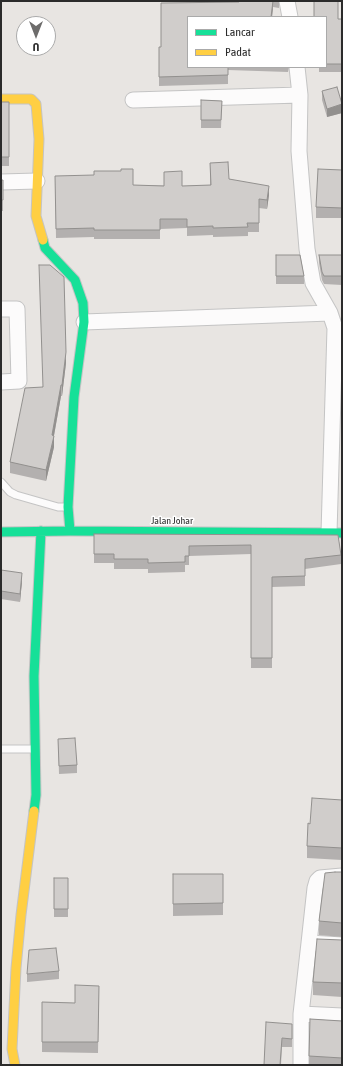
<!DOCTYPE html>
<html>
<head>
<meta charset="utf-8">
<style>
	body { margin:0 }
	#map { position:relative; width:343px; height:1066px; overflow:hidden; background:#e8e5e2; font-family:"Asap Condensed",sans-serif }
	canvas { display:block }
	.frame { position:absolute; inset:0; border:2px solid #2b2b2b; pointer-events:none }
	.legend { position:absolute; left:187px; top:16px; width:140px; height:52px; box-sizing:border-box; background:#fff; border:1px solid #aaa; margin:0; padding:5px 7px; list-style:none; font-size:12px; color:#2b2b2b }
	.legend li { display:flex; align-items:center; gap:8px; height:20px }
	.legend b { width:20px; border:1px solid #aaa }
	.north { position:absolute; left:16px; top:16px; width:40px; height:40px; box-sizing:border-box; background:#fff; border:1px solid #aaa; border-radius:50%; rotate:180deg; font-size:11px; font-weight:700; line-height:16px; text-align:center; color:#2b2b2b }
	.north::after { content:''; display:block; margin:auto; width:14px; height:18px; background:#6d6c6b; clip-path:polygon(50% 0,100% 100%,50% 72%,0 100%) }
</style>
</head>
<body>
<div id="map">
<canvas width="343" height="1066"></canvas>
<div class="frame"></div>
<ul class="legend">
<li><b style="height:5px;background:#16e098"></b>Lancar</li>
<li><b style="height:5px;background:#ffcf43"></b>Padat</li>
</ul>
<div class="north">U</div>
</div>
<script>
const ctx = document.querySelector('canvas').getContext('2d');
ctx.lineJoin = 'round';
function poly(rows) {
  const path = new Path2D();
  for (const r of rows) {
    path.moveTo(r[0], r[1]);
    for (let i = 2; i < r.length; i += 2) path.lineTo(r[i], r[i + 1]);
  }
  return path;
}
function stroke(path, color, width, dash) {
  ctx.strokeStyle = color;
  ctx.lineWidth = width;
  ctx.lineCap = dash ? 'butt' : 'round';
  ctx.setLineDash(dash || []);
  ctx.stroke(path);
}
function fill(path, color) {
  ctx.fillStyle = color;
  ctx.fill(path, 'evenodd');
}
function drawText(font, color, halo, rows, align = 'center') {
  ctx.font = font + ' "Asap Condensed",sans-serif';
  ctx.lineWidth = 3;
  ctx.setLineDash([]);
  ctx.textBaseline = 'middle';
  ctx.strokeStyle = halo;
  ctx.fillStyle = color;
  for (const [text, x, y, turn = 0] of rows) {
    ctx.save();
    ctx.translate(x, y);
    ctx.rotate((+turn || 0) * Math.PI / 180);
    ctx.textAlign = isNaN(turn) ? turn : align;
    if (halo) ctx.strokeText(text, 0, 0);
    ctx.fillText(text, 0, 0);
    ctx.restore();
  }
}
const lane = poly([
	[1,482,10,492,16,495,58,507,66,507],
	[1,749,33,749]
]);
const street = poly([
	[287,1,290,17],
	[297,67,300,95,299,151,307,249,313,283,330,313,335,328,329,533],
	[133,100,300,95],
	[1,182,37,181],
	[1,309,17,309,19,381,1,382],
	[84,322,330,313],
	[342,876,320,878,317,881,315,888,309,943,342,945],
	[309,943,301,1014,342,1016],
	[301,1014,301,1065]
]);
const fast = poly([
	[43,240,45,248,75,280,83,303,84,322,74,397,68,507,70,531],
	[1,532,70,531,342,533],
	[34,811,36,795,34,676,41,531]
]);
const slow = poly([
	[1,99,31,99,36,104,39,139,36,216,43,240],
	[15,1065,12,1049,16,968,21,915,34,811]
]);
stroke(lane, '#c4c4c4', 9);
stroke(street, '#c4c4c4', 17);
stroke(fast, '#c4c4c4', 11);
stroke(slow, '#c4c4c4', 11);
stroke(lane, '#fcfbfb', 7);
stroke(street, '#fcfbfb', 15);
stroke(fast, '#16e098', 9);
stroke(slow, '#ffcf43', 9);
fill(poly([
	[239,1,279,1,279,8,273,7,272,17,188,17,188,67,289,67,288,72,228,70,228,84,159,86,159,47,161,47,161,3,239,2],
	[326,17,338,19,342,19,342,72,319,72,319,67,326,67],
	[322,91,342,104,342,113,327,117,322,100],
	[201,100,222,101,221,128,201,128],
	[1,102,9,102,9,166,1,166],
	[210,163,229,179,269,195,267,209,259,208,259,232,248,232,248,236,213,237,213,235,187,236,187,228,160,229,160,239,94,239,94,237,56,238,55,176,133,185,182,186,210,185],
	[342,170,342,218,316,218,316,207],
	[1,180,3,180,3,211,1,211],
	[276,255,304,276,304,284,276,284],
	[319,255,342,255,342,285,324,284,322,280,319,263],
	[66,363,62,396,61,396,54,436,54,447,46,481,10,473,10,462,42,387],
	[94,534,338,535,341,555,341,564,305,569,305,586,272,587,272,668,251,668,251,554,189,556,189,565,185,565,185,572,148,573,148,569,114,569,114,563,94,563],
	[1,570,22,581,20,602,1,599],
	[58,739,77,765,77,773,59,774],
	[342,800,342,860,307,858,307,846,310,824],
	[342,872,342,937,319,935,319,921],
	[173,874,223,874,223,915,173,916],
	[54,878,68,878,68,917,54,917],
	[342,940,342,997,313,995,313,982],
	[59,971,59,979,27,982,27,974],
	[99,986,98,1053,42,1052,42,1002,75,1003],
	[310,1019,342,1021,342,1065,309,1065],
	[292,1024,292,1047,282,1047,281,1065,264,1065]
]), '#b3b0af');
fill(poly([
	[273,1,273,7,272,17,271,17],
	[342,104,342,113,327,117,327,109],
	[269,186,269,195,267,209,267,200],
	[66,352,66,363,62,396,62,385],
	[61,385,61,396,52,446,52,435],
	[54,436,54,447,46,481,46,470],
	[22,573,22,581,20,602,20,594]
]), '#92908e');
const building = poly([
	[239,1,273,1,271,17,188,17,188,67,228,67,228,75,159,77,159,47,161,47,161,3,239,2,239,1],
	[314,1,338,1,338,19,342,19,342,64,326,64,326,17,314,17,314,1],
	[337,87,342,104,327,109,322,91,337,87],
	[201,100,222,101,221,120,201,120,201,100],
	[1,102,9,102,9,157,1,157,1,102],
	[228,162,229,179,269,186,267,200,259,199,259,223,247,223,248,227,213,228,213,226,187,227,187,219,160,219,160,230,94,230,94,228,56,229,55,176,94,175,94,171,121,171,121,169,133,169,133,185,164,186,164,172,182,171,182,186,211,185,210,163,228,162],
	[318,169,342,170,342,208,316,207,318,169],
	[1,180,3,180,3,200,1,200,1,180],
	[276,255,300,255,304,276,276,276,276,255],
	[319,255,342,255,342,276,324,276,322,272,319,255],
	[39,265,50,265,64,277,66,352,62,385,61,385,52,435,54,436,46,470,10,462,25,388,43,387,39,265],
	[94,534,338,535,341,555,305,559,305,576,272,577,272,658,251,658,251,545,189,546,189,556,185,556,185,562,148,563,148,559,114,559,114,554,94,554,94,534],
	[1,570,22,573,20,594,1,591,1,570],
	[75,738,77,765,59,766,58,739,75,738],
	[312,798,342,800,342,848,307,846,308,823,310,824,312,798],
	[335,872,342,872,342,923,319,921,325,873,335,872],
	[173,874,223,874,223,903,173,904,173,874],
	[54,878,68,878,68,909,54,909,54,878],
	[317,939,342,940,342,983,313,982,317,939],
	[56,948,59,971,27,974,29,950,56,948],
	[75,985,99,986,98,1042,42,1042,42,1002,75,1003,75,985],
	[310,1019,342,1021,342,1058,309,1056,310,1019],
	[266,1022,292,1024,292,1039,282,1038,280,1065,264,1065,266,1022]
]);
fill(building, '#d0cdcb');
stroke(building, '#92908e', 1);
drawText('10px', '#2b2b2b', '#fff', [
	["Jalan Johar",172,521]
]);
</script>
</body>
</html>
